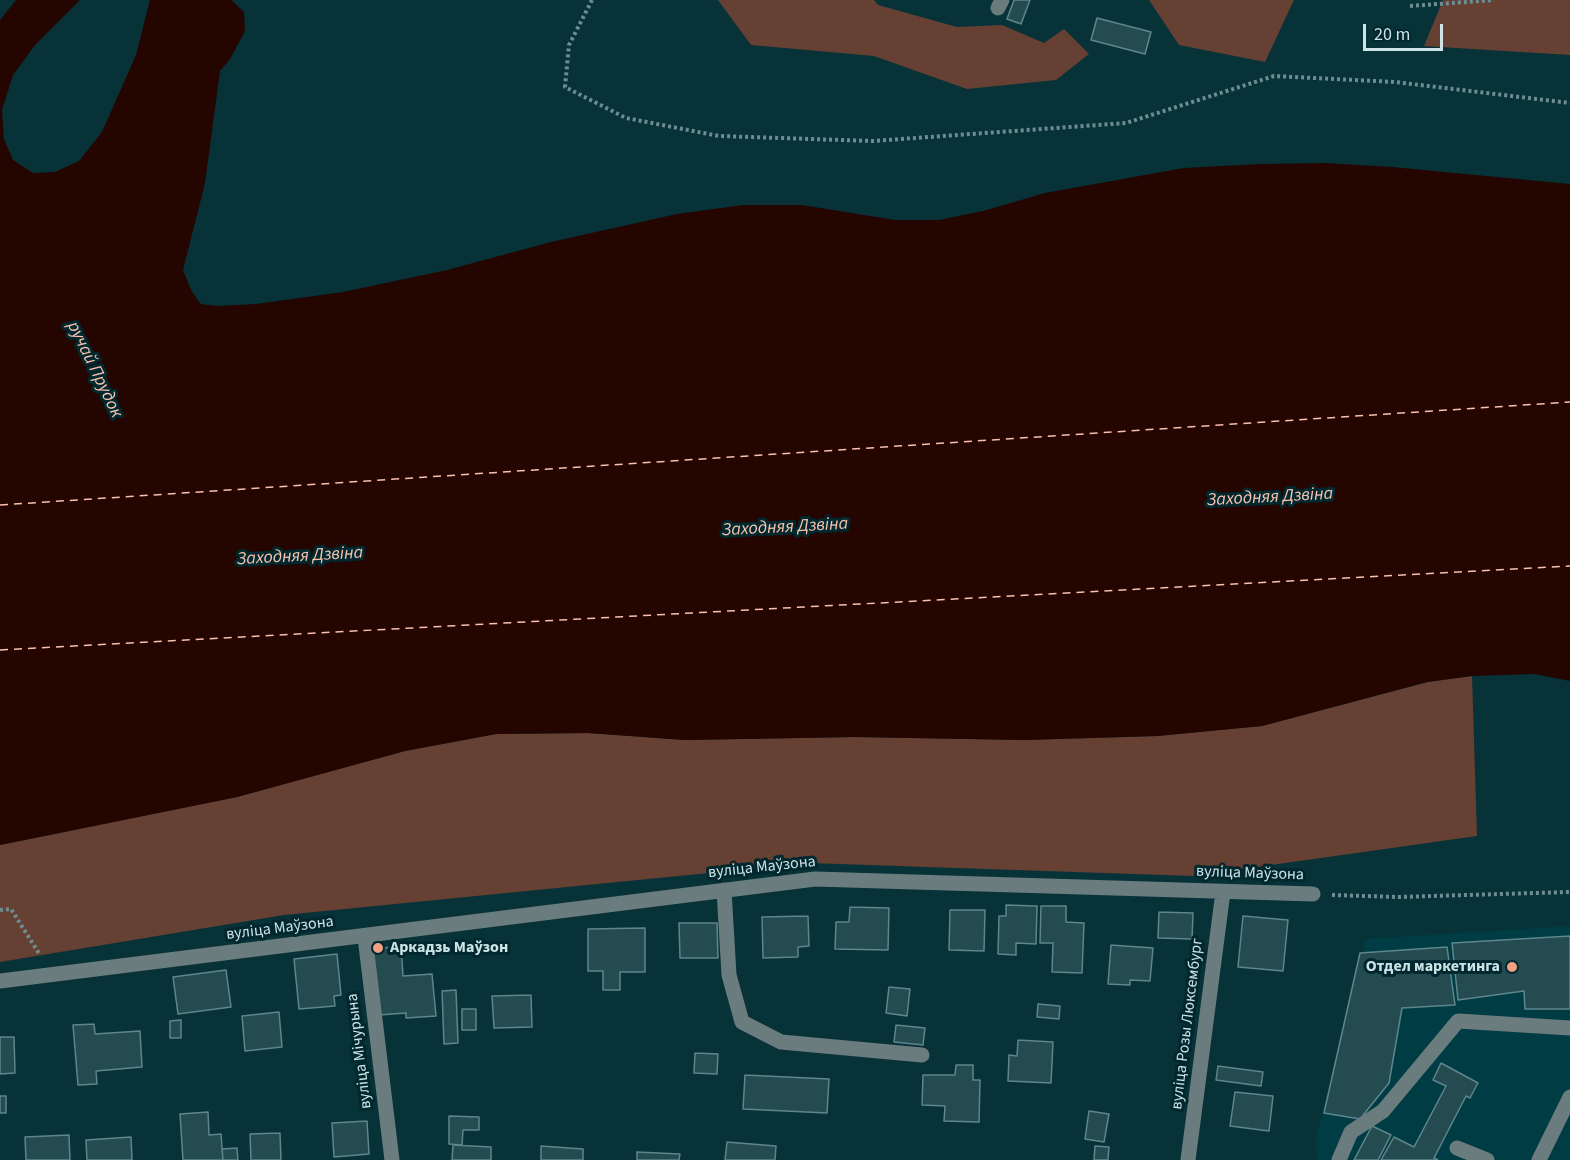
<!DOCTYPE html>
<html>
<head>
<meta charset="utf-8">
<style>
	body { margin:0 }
	#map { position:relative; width:1570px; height:1160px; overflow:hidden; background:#073238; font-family:"Source Sans 3",sans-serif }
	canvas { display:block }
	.scale { position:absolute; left:1363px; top:24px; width:80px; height:27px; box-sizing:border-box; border:3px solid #cde3e6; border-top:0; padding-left:8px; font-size:18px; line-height:21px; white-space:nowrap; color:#cde3e6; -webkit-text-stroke:4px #00282e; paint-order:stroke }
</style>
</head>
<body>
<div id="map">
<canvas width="1570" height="1160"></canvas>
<div class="scale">20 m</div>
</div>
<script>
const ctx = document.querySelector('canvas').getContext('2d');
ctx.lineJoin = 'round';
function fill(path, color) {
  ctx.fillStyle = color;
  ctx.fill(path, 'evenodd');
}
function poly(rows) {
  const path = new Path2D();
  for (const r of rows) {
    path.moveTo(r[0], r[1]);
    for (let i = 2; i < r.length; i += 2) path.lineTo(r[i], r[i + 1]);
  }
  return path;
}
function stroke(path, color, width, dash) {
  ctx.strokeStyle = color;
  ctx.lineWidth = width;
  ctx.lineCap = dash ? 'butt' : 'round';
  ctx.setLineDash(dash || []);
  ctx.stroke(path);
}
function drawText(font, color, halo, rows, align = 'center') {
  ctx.font = font + ' "Source Sans 3",sans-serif';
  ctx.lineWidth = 6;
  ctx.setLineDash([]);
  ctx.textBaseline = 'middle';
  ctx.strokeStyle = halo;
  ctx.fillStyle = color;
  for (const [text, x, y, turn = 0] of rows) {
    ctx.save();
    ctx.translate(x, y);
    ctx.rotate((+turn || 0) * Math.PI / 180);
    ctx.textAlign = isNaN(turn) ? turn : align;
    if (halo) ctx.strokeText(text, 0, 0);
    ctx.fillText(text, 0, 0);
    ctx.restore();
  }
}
fill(poly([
	[1570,926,1570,1160,1317,1160,1315,1142,1365,939]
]), '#003c43');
fill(poly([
	[718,0,874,0,878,5,957,27,1002,25,1044,43,1064,29,1089,54,1056,80,967,89,874,56,751,45],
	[1149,0,1294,0,1265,62,1179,45],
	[1443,0,1570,0,1570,55,1424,46],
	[1472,676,1477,836,1193,876,810,863,284,915,0,962,0,845,237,797,405,751,496,734,588,733,685,740,855,737,1025,740,1157,736,1262,726,1428,682]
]), '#664033');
fill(poly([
	[16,0,80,0,35,45,13,75,2,110,4,139,13,160,33,173,55,172,79,161,102,132,136,55,150,0,231,0,244,12,245,31,230,59,220,71,205,183,183,270,192,292,201,304,217,306,256,304,343,292,447,270,551,242,677,214,743,205,802,205,895,220,939,220,983,211,1045,193,1184,168,1260,164,1325,163,1392,167,1570,184,1570,681,1535,674,1472,676,1427,682,1262,726,1157,736,1025,740,855,737,685,740,588,733,496,734,405,751,237,797,0,845,0,20]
]), '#250500');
stroke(poly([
	[0,505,1570,402],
	[0,650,1570,566]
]), '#fac1ad', 1.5, [8, 6]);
const building = poly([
	[1014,0,1030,0,1021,24,1007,19,1014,0],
	[1097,18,1151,32,1145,54,1091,40,1097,18],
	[1006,905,1037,906,1036,944,1016,943,1016,955,998,954,999,916,1006,916,1006,905],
	[1041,906,1066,906,1066,922,1084,923,1082,973,1052,972,1053,943,1040,943,1041,906],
	[850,907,889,908,888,950,835,949,836,922,849,922,850,907],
	[950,910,985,910,984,951,949,950,950,910],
	[1159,912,1193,913,1192,939,1158,938,1159,912],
	[808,916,809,946,798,947,798,957,763,958,762,917,808,916],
	[1243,916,1288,920,1283,971,1238,967,1243,916],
	[679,923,717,923,718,958,680,958,679,923],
	[645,928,645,972,620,972,620,990,603,990,603,971,588,971,588,929,645,928],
	[1570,936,1570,1009,1525,1009,1524,991,1458,1000,1452,943,1570,936],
	[1111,945,1153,948,1150,981,1130,980,1130,985,1108,984,1111,945],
	[401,946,403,976,432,974,436,1016,406,1018,406,1013,379,1015,373,949,401,946],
	[1447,947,1455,1005,1402,1008,1389,1083,1360,1119,1324,1113,1360,953,1447,947],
	[337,954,341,995,334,996,335,1006,299,1009,294,959,337,954],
	[226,970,231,1007,178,1014,173,977,226,970],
	[889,987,910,989,907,1016,886,1013,889,987],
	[456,990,458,1043,444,1044,442,991,456,990],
	[531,995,532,1027,494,1028,492,996,531,995],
	[1038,1004,1060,1006,1059,1019,1037,1017,1038,1004],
	[462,1009,476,1009,476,1030,462,1030,462,1009],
	[279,1012,282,1047,245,1051,242,1016,279,1012],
	[181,1020,181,1038,170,1038,170,1021,181,1020],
	[94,1024,95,1034,140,1031,142,1067,96,1071,97,1084,78,1085,73,1025,94,1024],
	[896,1025,925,1028,923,1045,894,1042,896,1025],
	[0,1037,14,1037,15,1073,0,1074,0,1037],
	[1018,1040,1053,1042,1051,1083,1008,1081,1009,1055,1017,1056,1018,1040],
	[695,1053,718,1054,717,1074,694,1073,695,1053],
	[1441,1063,1478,1083,1470,1098,1466,1096,1434,1158,1438,1160,1381,1160,1394,1137,1414,1147,1446,1086,1433,1080,1441,1063],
	[956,1065,973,1065,973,1080,980,1080,979,1122,944,1121,945,1106,922,1105,923,1075,955,1075,956,1065],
	[1218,1066,1263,1072,1261,1086,1216,1080,1218,1066],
	[745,1075,829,1079,827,1113,743,1109,745,1075],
	[1235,1092,1273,1096,1269,1131,1230,1126,1235,1092],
	[0,1096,6,1096,6,1113,0,1113,0,1096],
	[1089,1111,1109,1114,1104,1142,1085,1139,1089,1111],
	[208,1112,209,1135,221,1134,223,1160,183,1160,180,1114,208,1112],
	[449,1116,479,1117,479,1130,463,1130,462,1145,449,1144,449,1116],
	[367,1121,369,1154,334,1157,332,1123,367,1121],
	[1372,1126,1391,1135,1378,1160,1354,1160,1372,1126],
	[280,1133,281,1160,251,1160,250,1134,280,1133],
	[69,1135,70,1160,26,1160,25,1137,69,1135],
	[131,1137,132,1160,87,1160,86,1140,131,1137],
	[727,1142,776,1146,775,1160,725,1160,727,1142],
	[453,1145,491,1147,491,1160,452,1160,453,1145],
	[541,1146,583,1149,583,1160,541,1160,541,1146],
	[1095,1146,1109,1147,1108,1160,1094,1160,1095,1146],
	[237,1148,238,1160,223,1160,222,1149,237,1148],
	[637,1152,680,1154,679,1160,637,1160,637,1152]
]);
fill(building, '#234b50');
stroke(building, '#5e868c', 1.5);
stroke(poly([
	[592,0,569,45,565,87,626,118,719,136,873,141,1126,123,1274,76,1395,82,1570,103],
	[1410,6,1494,0],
	[1332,895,1398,897,1570,892],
	[0,910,11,909,40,955]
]), '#6d8d92', 4, [3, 3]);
stroke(poly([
	[998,8,1002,0],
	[724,890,729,975,742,1022,781,1042,922,1055],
	[365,937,392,1160],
	[0,981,815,879,1313,894],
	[1457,1148,1487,1160],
	[1188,1160,1223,892],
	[1339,1160,1351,1132,1383,1111,1458,1021,1570,1028],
	[1539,1160,1570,1097]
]), '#6b7c7e', 15);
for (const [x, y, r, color] of [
	[378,948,6,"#f39f83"],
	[1512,967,6,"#f39f83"]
]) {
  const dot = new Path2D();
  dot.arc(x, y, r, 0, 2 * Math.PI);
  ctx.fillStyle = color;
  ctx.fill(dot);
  stroke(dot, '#00282e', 2);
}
drawText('16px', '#cde3e6', '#00282e', [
	["вуліца Маўзона",762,868,-6],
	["вуліца Маўзона",1250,874,2],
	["вуліца Маўзона",280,929,-7],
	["вуліца Розы Люксембург",1188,1024,-83],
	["вуліца Мічурына",360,1051,-97]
]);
drawText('bold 16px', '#cde3e6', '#00282e', [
	["Аркадзь Маўзон",390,948],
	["Отдел маркетинга",1500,967,"right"]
], 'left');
drawText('italic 18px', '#fac1ad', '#00282e', [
	["ручай Прудок",94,370,64],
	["Заходняя Дзвіна",1270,498,-3],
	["Заходняя Дзвіна",785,528,-3],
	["Заходняя Дзвіна",300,557,-3]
]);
</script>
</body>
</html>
